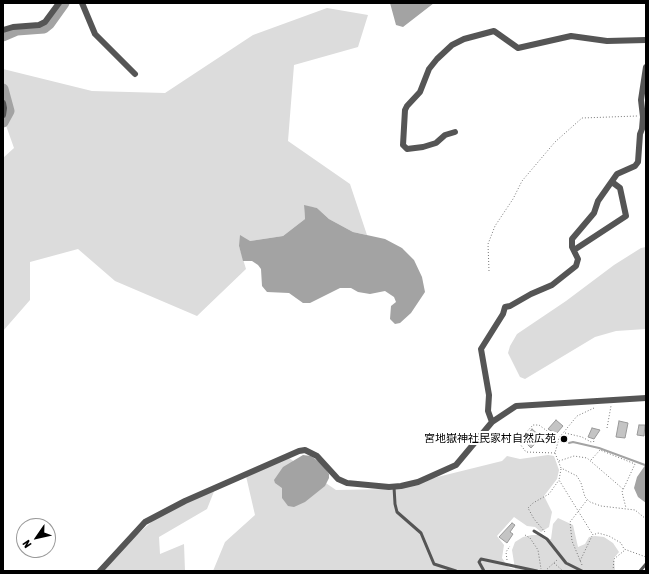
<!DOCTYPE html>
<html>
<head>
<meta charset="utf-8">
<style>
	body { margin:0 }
	#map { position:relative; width:649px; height:574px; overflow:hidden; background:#fff; font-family:"Asap Condensed",sans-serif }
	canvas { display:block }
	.frame { position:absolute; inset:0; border:4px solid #000; pointer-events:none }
	.north { position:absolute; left:16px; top:518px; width:40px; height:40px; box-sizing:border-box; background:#fff; border:1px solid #999; border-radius:50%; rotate:236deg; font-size:11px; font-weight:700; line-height:16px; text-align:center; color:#000 }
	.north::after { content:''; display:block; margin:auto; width:14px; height:18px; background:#000; clip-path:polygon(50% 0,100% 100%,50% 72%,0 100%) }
</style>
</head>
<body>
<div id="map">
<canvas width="649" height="574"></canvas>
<div class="frame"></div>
<div class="north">N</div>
</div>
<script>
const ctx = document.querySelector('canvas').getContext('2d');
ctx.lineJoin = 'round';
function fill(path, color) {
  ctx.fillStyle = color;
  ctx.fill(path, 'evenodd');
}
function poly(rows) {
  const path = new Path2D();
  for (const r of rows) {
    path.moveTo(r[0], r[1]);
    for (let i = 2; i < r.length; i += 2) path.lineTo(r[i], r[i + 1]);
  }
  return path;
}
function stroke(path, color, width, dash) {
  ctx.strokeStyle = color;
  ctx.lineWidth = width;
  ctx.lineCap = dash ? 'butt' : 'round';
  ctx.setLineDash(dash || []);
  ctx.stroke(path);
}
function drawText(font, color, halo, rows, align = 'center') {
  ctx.font = font + ' "Asap Condensed","Noto Sans JP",sans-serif';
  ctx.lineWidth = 4;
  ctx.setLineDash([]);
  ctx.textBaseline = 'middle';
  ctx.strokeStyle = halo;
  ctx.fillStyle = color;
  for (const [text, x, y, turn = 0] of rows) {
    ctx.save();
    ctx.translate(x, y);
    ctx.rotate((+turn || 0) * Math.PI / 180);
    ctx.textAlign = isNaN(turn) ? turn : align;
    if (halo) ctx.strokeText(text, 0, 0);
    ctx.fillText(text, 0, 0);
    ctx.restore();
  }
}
fill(poly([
	[327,8,368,15,358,47,294,65,288,141,350,184,367,235,353,232,329,219,317,208,304,206,305,219,283,236,250,241,239,246,246,269,197,316,115,281,78,249,30,262,30,300,3,331,3,158,14,148,3,117,3,69,92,91,165,93,253,35],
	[646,247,646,329,616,331,595,337,525,379,520,377,508,353,510,346,517,334,566,301,614,265,641,248],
	[548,455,554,456,559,470,557,479,544,496,552,512,549,527,541,532,535,527,527,526,514,517,497,536,504,545,502,558,508,567,515,569,512,550,515,542,523,537,532,535,538,535,545,540,551,539,553,524,558,518,573,525,578,547,585,544,589,537,595,536,604,537,613,543,619,552,614,558,615,571,213,571,225,542,255,515,246,476,289,458,336,490,389,489,502,461,507,456,520,459],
	[215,489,207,509,159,537,160,554,184,544,185,571,95,571,163,512]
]), '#dcdcdc');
fill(poly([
	[390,3,434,3,403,27,396,25],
	[304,205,317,208,329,219,353,232,385,239,402,248,414,260,422,277,425,292,411,313,400,323,395,324,390,319,391,306,396,302,394,297,385,291,370,294,358,292,351,288,340,288,310,303,303,303,289,293,267,292,262,286,261,269,258,265,252,261,243,261,239,246,240,235,250,241,283,236,305,219],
	[303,455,311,456,322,464,329,474,329,478,325,486,305,502,294,507,288,506,282,498,282,488,275,483,274,480,283,467],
	[646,464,646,503,638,497,634,488,637,477]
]), '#a3a3a3');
stroke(poly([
	[569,443,573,442,599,448,645,465]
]), '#a3a3a3', 2);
stroke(poly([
	[3,36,17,30,44,28,49,24,64,3],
	[3,89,9,111,3,122]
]), '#a3a3a3', 11);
const building = poly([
	[556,420,563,426,556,434,548,429,556,420],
	[619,421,628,423,625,438,616,437,619,421],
	[639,425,645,425,644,436,637,435,639,425],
	[592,428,600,430,594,439,588,437,592,428],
	[532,429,541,437,531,448,524,441,532,435,529,433,532,429],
	[512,523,515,525,510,532,513,534,507,543,499,537,512,523]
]);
fill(building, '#c4c4c4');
stroke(building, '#999', 1);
stroke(poly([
	[489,271,488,244,495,226,513,199,522,181,555,142,582,118,637,116],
	[594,408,577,416,559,438,555,453,561,468,577,476,581,483,585,497,590,502,601,506,635,510,646,519],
	[607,428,611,406],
	[565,433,582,437,591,442,596,441],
	[555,453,526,452,520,444,521,438,533,425,539,425,558,439],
	[591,460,600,450,635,464,622,492,626,508],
	[559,461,574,456,587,458,623,489],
	[561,469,559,480,593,535,598,533,609,536,621,543,624,549,646,557],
	[545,532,534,519,528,508,533,503,549,494,559,480],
	[525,535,530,538,538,550,541,569],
	[507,560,506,552,510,546],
	[580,561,592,536],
	[554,563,563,571],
	[582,565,572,541,570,522,587,500],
	[545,571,557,560],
	[613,571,614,559,625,550]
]), '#777', 1, [1, 2]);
stroke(poly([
	[394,487,395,504,397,512,421,533,434,564,456,571],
	[534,531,547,539,566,563,582,571],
	[484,571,479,562,481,559,537,571],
	[640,571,646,564]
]), '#555', 3);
stroke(poly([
	[82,3,95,34,135,74],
	[3,30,13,27,39,25,45,22,59,3],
	[3,103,4,108,3,115],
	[455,132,445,135,436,143,423,147,407,149,403,145,405,110,407,106,420,92,429,69,437,59,452,45,464,39,494,31,518,48,571,36,607,41,646,40],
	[574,250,626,216,620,188,612,182],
	[492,422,488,411,489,395,481,349,503,314,505,307,510,306,531,294,552,285,576,266,578,259,572,247,572,239,594,213,598,201,617,174,635,166,638,162,640,134,642,129,643,117,641,100,646,67],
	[100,571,145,522,185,501,299,451,305,450,317,456,338,479,347,483,389,487,401,486,418,482,456,465,492,422,516,406,646,398]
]), '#555', 6);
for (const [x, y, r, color] of [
	[564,439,4,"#000"]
]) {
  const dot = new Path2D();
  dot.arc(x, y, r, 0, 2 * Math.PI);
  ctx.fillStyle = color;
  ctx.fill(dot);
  stroke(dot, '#fff', 1.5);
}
drawText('11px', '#000', '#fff', [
	["宮地嶽神社民家村自然広苑",556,439]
], 'right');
</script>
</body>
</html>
